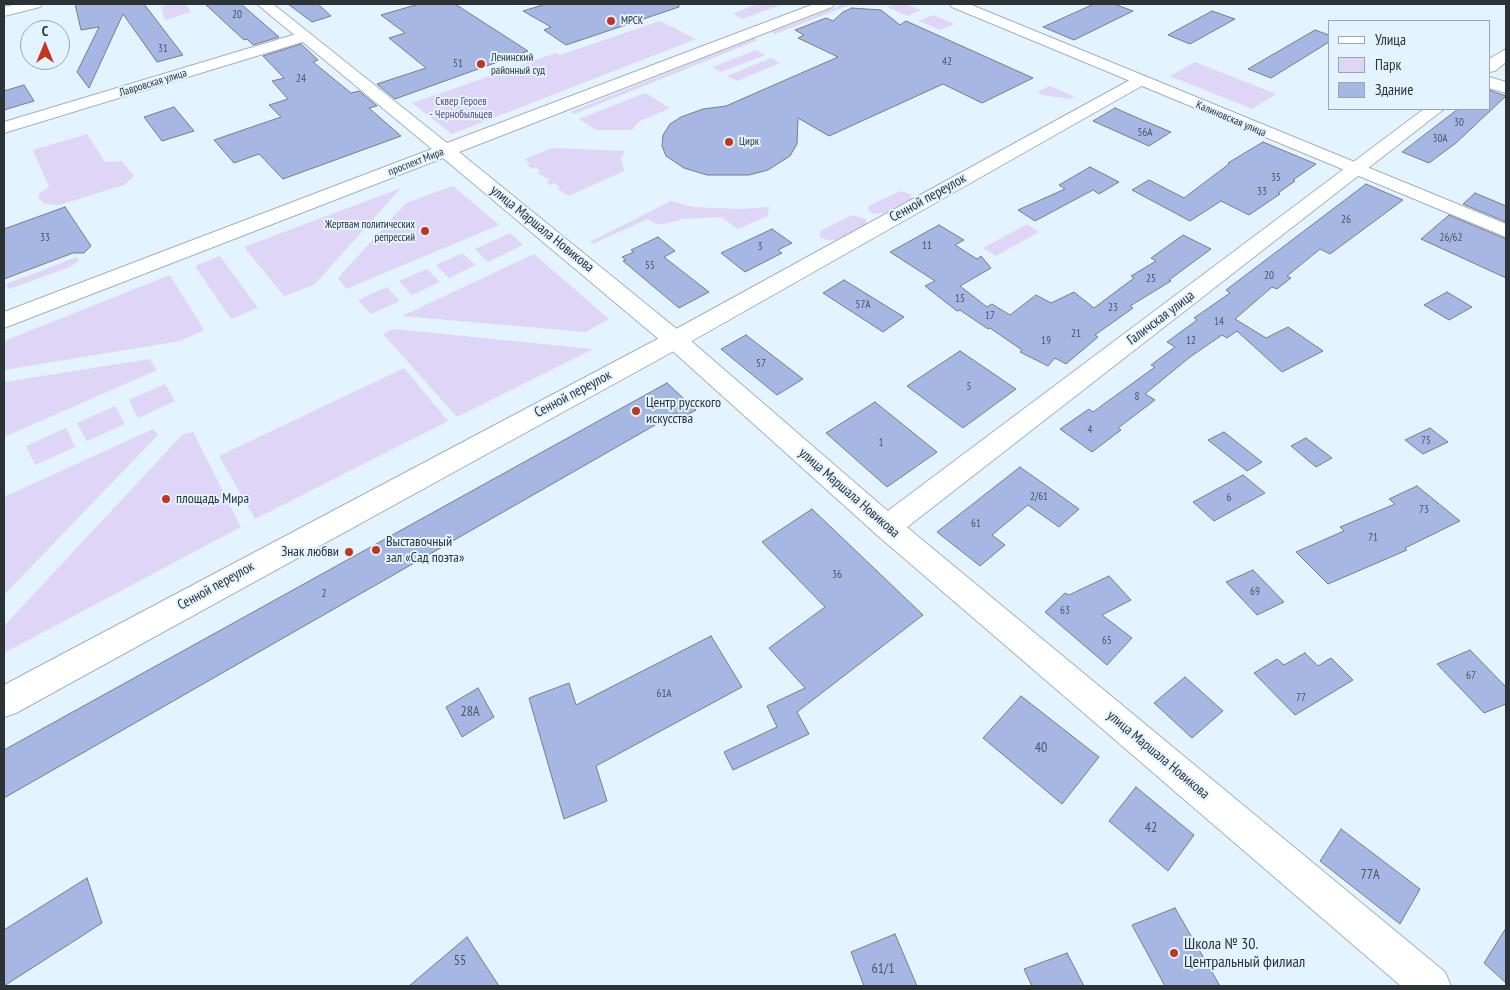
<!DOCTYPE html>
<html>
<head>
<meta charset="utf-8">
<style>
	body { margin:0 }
	#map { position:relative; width:1510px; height:990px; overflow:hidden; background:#e3f3ff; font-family:"PT Sans Narrow",sans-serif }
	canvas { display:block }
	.frame { position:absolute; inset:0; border:5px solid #2c3337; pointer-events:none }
	.legend { position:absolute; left:1328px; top:20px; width:162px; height:90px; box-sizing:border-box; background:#e3f3ff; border:1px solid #9aa6af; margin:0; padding:6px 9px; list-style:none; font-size:15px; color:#2c3337 }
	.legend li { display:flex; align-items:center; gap:10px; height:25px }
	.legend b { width:25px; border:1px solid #9aa6af }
	.north { position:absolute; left:20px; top:20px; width:50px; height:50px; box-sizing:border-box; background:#e3f3ff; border:1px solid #9aa6af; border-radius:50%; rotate:0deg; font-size:14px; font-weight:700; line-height:20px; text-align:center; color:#2c3337 }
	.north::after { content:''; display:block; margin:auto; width:18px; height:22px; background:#c2361f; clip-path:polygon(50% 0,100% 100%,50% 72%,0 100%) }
</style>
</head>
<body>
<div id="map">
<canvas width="1510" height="990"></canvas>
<div class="frame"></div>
<ul class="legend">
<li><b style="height:6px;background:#fff"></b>Улица</li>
<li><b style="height:14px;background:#dfd5f6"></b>Парк</li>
<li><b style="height:14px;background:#a6b7e3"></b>Здание</li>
</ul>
<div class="north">С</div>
</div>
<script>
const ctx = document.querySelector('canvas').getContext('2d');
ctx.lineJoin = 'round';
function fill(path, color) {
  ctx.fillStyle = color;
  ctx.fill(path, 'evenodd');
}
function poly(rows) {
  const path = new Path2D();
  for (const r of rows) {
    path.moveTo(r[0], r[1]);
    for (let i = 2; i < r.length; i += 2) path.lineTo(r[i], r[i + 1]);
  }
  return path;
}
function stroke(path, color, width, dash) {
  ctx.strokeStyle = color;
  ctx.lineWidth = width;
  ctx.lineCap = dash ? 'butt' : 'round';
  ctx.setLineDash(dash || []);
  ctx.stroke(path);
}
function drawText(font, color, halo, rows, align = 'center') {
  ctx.font = font + ' "PT Sans Narrow",sans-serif';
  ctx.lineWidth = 4;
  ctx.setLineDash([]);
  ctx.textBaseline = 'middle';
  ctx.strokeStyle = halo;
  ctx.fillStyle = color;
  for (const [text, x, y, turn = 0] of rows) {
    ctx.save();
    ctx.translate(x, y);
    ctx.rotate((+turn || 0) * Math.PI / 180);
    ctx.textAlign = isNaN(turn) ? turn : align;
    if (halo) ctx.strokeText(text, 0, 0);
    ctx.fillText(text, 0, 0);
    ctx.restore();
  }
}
fill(poly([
	[173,4,185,4,191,12,165,20,161,6],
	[757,4,783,4,742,19,733,14],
	[844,4,852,4,775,34,771,32],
	[895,4,906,4,921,10,907,16,887,7],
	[933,15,954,24,940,30,919,21],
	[660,21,696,39,452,134,412,103,556,53,560,55],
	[754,38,758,40,574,114,570,112],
	[756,50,765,55,721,72,713,67],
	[771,58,780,63,737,81,727,76],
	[1195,62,1276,94,1252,109,1170,76],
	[1050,86,1075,97,1069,99,1043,95,1037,92],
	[645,93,670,108,638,122,632,130,596,130,579,119],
	[87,134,105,162,122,161,134,176,124,185,59,205,45,204,38,198,40,193,49,187,33,150],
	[552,148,625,151,621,159,624,171,569,196,557,189,560,188,555,183,551,185,547,182,550,180,537,173,540,171,535,167,532,169,527,165,530,164,525,159],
	[453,186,499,225,346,289,338,278,406,203],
	[401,188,314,285,284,296,244,247],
	[900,191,911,194,911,199,885,213,874,214,868,210,869,206],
	[671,201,692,207,741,209,769,207,768,216,738,229,721,217,683,219,664,224,656,224,648,219,592,244,590,242],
	[852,215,866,219,866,225,838,240,827,240,820,237,820,231],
	[1027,224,1039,232,996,256,983,248],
	[510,233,523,245,488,262,475,249],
	[462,253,476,265,449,278,436,265],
	[534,254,609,319,586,332,402,316],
	[220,256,258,308,231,319,195,266],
	[77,257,79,260,70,267,9,289,6,284],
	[427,269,440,282,412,295,399,281],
	[170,275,204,330,180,341,4,370,4,341],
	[387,287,400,301,371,314,358,300],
	[394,329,593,349,457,417,383,334],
	[150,359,157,370,4,437,4,382],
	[404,368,448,421,255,519,219,456],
	[165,384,175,401,138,418,129,400],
	[115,406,125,424,87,441,77,423],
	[66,428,75,447,35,465,26,446],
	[153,429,158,435,4,595,4,497],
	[193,432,241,527,4,653,4,626,183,434]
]), '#dfd5f6');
const building = poly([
	[75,4,144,4,183,55,157,62,123,14,89,88,77,72,99,27,81,30,75,4],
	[205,4,241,4,279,37,253,45,247,39,244,40,205,4],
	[288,4,318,4,331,16,312,22,288,4],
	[419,4,455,4,528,51,395,99,377,84,426,68,389,38,405,33,381,15,419,4],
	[546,4,679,4,679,7,566,45,544,30,551,27,523,11,546,4],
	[1094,4,1114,4,1133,11,1074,40,1043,27,1094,4],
	[852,8,881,10,900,25,906,21,1033,78,982,103,943,84,829,136,798,118,797,144,790,156,768,170,749,175,707,175,684,168,666,156,662,146,663,135,670,124,681,117,703,109,726,106,838,57,798,38,804,35,795,30,826,18,833,21,843,12,852,8],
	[1212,11,1235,19,1190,44,1168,35,1212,11],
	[1315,30,1329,35,1329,42,1271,78,1248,69,1315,30],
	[301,44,318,60,313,62,351,93,359,91,377,106,369,108,401,136,283,179,259,154,234,163,214,140,281,117,269,105,288,99,272,81,284,78,263,56,301,44],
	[24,85,34,101,4,110,4,91,24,85],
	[1489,90,1506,96,1456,143,1429,163,1402,152,1458,109,1489,109,1489,90],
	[174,107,194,131,162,141,144,117,174,107],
	[1115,108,1140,119,1171,132,1149,146,1093,121,1115,108],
	[1263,142,1316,164,1293,180,1295,181,1278,193,1280,194,1249,215,1221,201,1190,221,1132,190,1149,180,1184,198,1229,164,1228,163,1263,142],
	[1090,167,1119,182,1099,194,1093,190,1035,221,1018,210,1065,189,1059,185,1090,167],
	[1366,184,1403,200,1330,254,1320,249,1287,276,1291,278,1277,289,1272,287,1235,319,1266,338,1288,327,1323,351,1282,372,1237,331,1227,338,1222,335,1190,357,1145,394,1155,400,1118,428,1121,430,1092,452,1060,429,1089,409,1093,412,1155,367,1151,365,1175,347,1167,342,1197,320,1194,318,1230,293,1226,290,1366,184],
	[1475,193,1506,206,1506,222,1463,204,1475,193],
	[65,207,91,246,84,253,73,253,4,279,4,229,65,207],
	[1449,215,1506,239,1506,278,1421,239,1449,215],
	[939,225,964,240,955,245,977,259,981,256,991,268,960,286,987,307,992,304,1010,315,1036,295,1051,303,1074,292,1094,308,1134,278,1131,276,1156,261,1151,258,1183,235,1211,249,1169,280,1171,281,1130,306,1133,308,1095,335,1098,337,1066,364,1055,358,1048,366,1020,352,1022,350,990,328,988,329,960,310,957,311,925,286,935,281,890,252,939,225],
	[772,229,792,243,778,250,782,253,745,272,721,253,772,229],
	[658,237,675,251,664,257,709,292,679,308,623,261,626,260,622,257,634,252,631,250,658,237],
	[844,280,904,317,883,332,823,293,844,280],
	[1447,292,1472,307,1449,320,1424,305,1447,292],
	[746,335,803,379,777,395,721,349,746,335],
	[960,351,1016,389,963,428,907,386,960,351],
	[667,383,696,410,682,418,676,413,4,798,4,750,667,383],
	[875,402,937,452,887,487,826,433,875,402],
	[1430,428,1448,442,1423,454,1405,440,1430,428],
	[1224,432,1262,462,1247,471,1208,440,1224,432],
	[1306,438,1332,458,1316,467,1291,446,1306,438],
	[1020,467,1079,509,1059,527,1028,505,992,535,1005,545,980,566,937,532,1020,467],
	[1243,475,1265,493,1214,521,1193,502,1243,475],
	[1417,486,1460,521,1405,548,1407,550,1328,584,1296,552,1344,531,1340,527,1395,504,1389,499,1417,486],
	[812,509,923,615,797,712,809,734,733,770,724,752,777,727,767,706,805,688,769,648,825,607,762,542,812,509],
	[1253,570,1284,602,1257,615,1226,582,1253,570],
	[1109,576,1131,600,1102,615,1132,638,1107,665,1045,612,1065,593,1069,595,1109,576],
	[711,636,742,687,596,766,607,801,564,819,529,698,569,683,576,705,711,636],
	[1470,650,1506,687,1506,704,1484,713,1437,664,1470,650],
	[1305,653,1318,666,1331,658,1353,680,1295,715,1254,673,1277,659,1284,665,1305,653],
	[1185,677,1223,711,1192,738,1154,703,1185,677],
	[478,688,494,717,462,737,446,707,478,688],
	[1021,696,1099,757,1062,804,983,738,1021,696],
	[1136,787,1194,835,1168,871,1109,821,1136,787],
	[1341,829,1420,889,1400,924,1320,861,1341,829],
	[87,878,102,923,4,986,4,930,87,878],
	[1175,908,1220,986,1165,986,1132,925,1175,908],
	[1506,928,1506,983,1484,963,1506,928],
	[895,934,917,986,864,986,851,952,895,934],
	[467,937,499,986,409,986,467,937],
	[1067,953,1084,986,1032,986,1024,969,1067,953]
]);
fill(building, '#a6b7e3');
stroke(building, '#767c8b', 1);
const minor = poly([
	[18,4,42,4,40,7,4,16,4,7,18,4],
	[303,32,309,34,311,37,309,40,4,133,4,122,303,32],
	[1506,49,1506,62,1495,71,1489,72,1489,59,1506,49],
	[1139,75,1145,76,1147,80,1145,84,683,346,16,713,4,717,4,685,667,334,1139,75],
	[1489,77,1506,82,1506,93,1489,88,1489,77],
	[1424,109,1444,109,897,535,887,538,877,535,873,527,877,519,1424,109]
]);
const major = poly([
	[257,4,273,4,447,143,814,4,834,4,832,7,459,152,683,334,897,519,1445,972,1451,986,1401,986,877,535,667,346,443,158,4,328,4,312,432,149,257,4],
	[950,4,969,4,1506,224,1506,237,952,7,950,4]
]);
stroke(minor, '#a3b2bd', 2);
stroke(major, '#a3b2bd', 2);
fill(minor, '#fff');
fill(major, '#fff');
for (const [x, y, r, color] of [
	[611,21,5,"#c2361f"],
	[481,64,5,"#c2361f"],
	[729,142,5,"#c2361f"],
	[425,231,5,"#c2361f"],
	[636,411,5,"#c2361f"],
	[166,499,5,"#c2361f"],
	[376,550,5,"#c2361f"],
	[349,552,5,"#c2361f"],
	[1174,953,5,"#c2361f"]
]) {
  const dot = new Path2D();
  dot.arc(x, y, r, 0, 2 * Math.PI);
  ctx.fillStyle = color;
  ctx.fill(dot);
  stroke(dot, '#e3f3ff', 2);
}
drawText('11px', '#4a5462', null, [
	["20",237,15],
	["31",163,49],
	["42",947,62],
	["51",458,64],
	["24",301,79],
	["30",1459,123],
	["56А",1145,133],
	["30А",1440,139],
	["35",1276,178],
	["33",1262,192],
	["26",1346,220],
	["33",45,238],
	["26/62",1451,238],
	["11",927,246],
	["3",760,247],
	["55",650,266],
	["20",1269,276],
	["25",1151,279],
	["15",960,299],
	["57А",863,305],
	["23",1113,308],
	["17",990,316],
	["14",1219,322],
	["21",1076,334],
	["19",1046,341],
	["12",1191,341],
	["57",761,364],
	["5",969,387],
	["8",1137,397],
	["4",1090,430],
	["75",1426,441],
	["1",881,443],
	["2/61",1039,497],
	["6",1229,498],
	["73",1424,510],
	["61",976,524],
	["71",1373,538],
	["36",837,575],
	["69",1255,592],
	["2",324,594],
	["63",1065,611],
	["65",1107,641],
	["67",1471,676],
	["61А",664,694],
	["77",1301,698]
]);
drawText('11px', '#2c3337', '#e3f3ff', [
	["МРСК",621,21],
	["Ленинский",491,58],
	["районный суд",491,71],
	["Цирк",739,142],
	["Жертвам политических",415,225,"right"],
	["репрессий",415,238,"right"]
], 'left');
drawText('11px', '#2c3337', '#e3f3ff', [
	["Лавровская улица",153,83,-17],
	["Калиновская улица",1231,119,23],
	["проспект Мира",416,162,-21]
]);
drawText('11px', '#5c4681', '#e3f3ff', [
	["Сквер Героев",461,102],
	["- Чернобыльцев",461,115]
]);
drawText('14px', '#2c3337', '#e3f3ff', [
	["Сенной переулок",928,198,-29],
	["улица Маршала Новикова",542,229,39],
	["Галичская улица",1161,318,-37],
	["Сенной переулок",573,394,-28],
	["улица Маршала Новикова",849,493,41],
	["Сенной переулок",216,586,-29],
	["улица Маршала Новикова",1158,755,40]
]);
drawText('14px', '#2c3337', '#e3f3ff', [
	["Центр русского",646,403],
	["искусства",646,419],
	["площадь Мира",176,499],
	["Выставочный",386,542],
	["зал «Сад поэта»",386,558],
	["Знак любви",339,552,"right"]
], 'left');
drawText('14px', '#4a5462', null, [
	["28А",470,712],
	["40",1041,748],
	["42",1151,828],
	["77А",1370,875],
	["55",460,961],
	["61/1",883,969]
]);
drawText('16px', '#2c3337', '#e3f3ff', [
	["Школа № 30.",1184,944],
	["Центральный филиал",1184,962]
], 'left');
</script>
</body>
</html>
